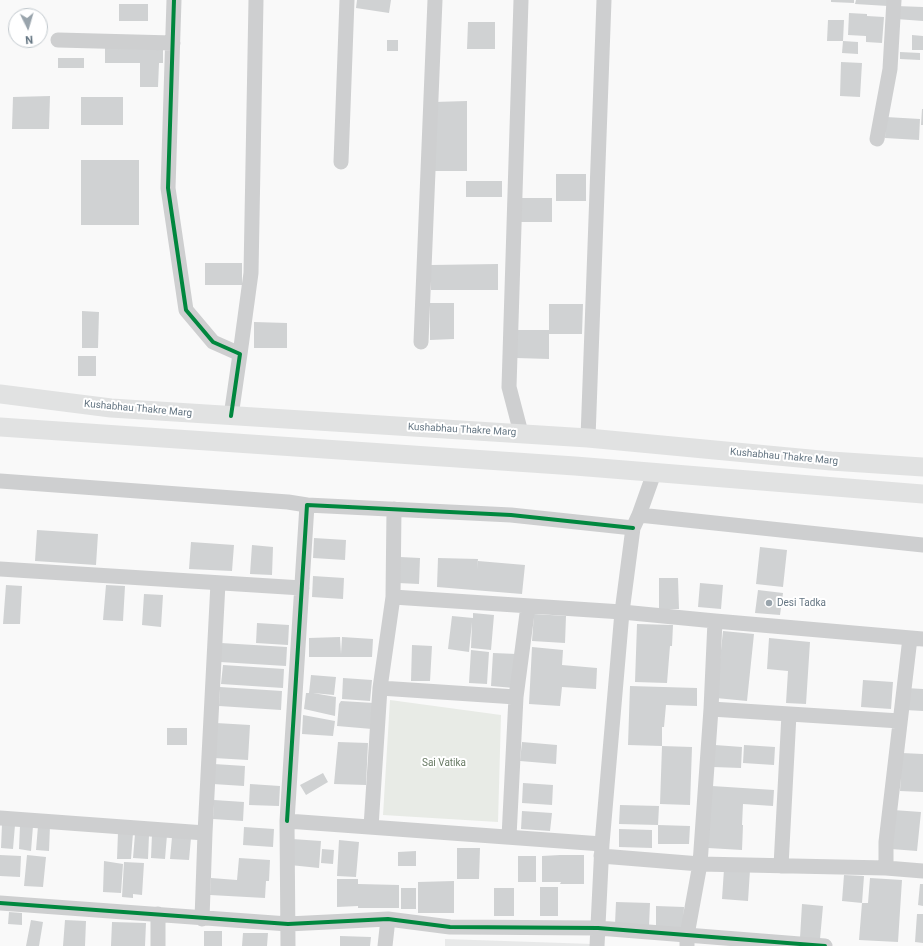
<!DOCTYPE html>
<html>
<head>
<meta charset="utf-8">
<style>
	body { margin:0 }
	#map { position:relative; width:923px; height:946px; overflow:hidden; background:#f9f9f9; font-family:Roboto,sans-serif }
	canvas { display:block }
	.north { position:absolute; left:8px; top:8px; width:40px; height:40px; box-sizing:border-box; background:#fff; border:1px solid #c1c8cd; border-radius:50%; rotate:175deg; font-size:11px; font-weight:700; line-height:16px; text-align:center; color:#657683 }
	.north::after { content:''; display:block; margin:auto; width:14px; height:18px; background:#99a4ac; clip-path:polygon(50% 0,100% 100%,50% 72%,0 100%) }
</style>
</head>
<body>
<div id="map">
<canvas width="923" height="946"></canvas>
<div class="north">N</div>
</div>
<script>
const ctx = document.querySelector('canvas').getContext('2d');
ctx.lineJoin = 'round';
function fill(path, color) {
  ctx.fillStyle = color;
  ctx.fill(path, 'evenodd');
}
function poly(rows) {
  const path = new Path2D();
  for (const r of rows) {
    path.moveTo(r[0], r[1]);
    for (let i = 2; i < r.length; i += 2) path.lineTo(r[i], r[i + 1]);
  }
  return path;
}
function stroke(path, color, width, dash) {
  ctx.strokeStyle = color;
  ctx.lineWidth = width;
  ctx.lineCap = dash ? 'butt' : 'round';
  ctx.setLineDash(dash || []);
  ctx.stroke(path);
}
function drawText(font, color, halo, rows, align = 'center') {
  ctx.font = font + ' Roboto,sans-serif';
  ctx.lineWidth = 4;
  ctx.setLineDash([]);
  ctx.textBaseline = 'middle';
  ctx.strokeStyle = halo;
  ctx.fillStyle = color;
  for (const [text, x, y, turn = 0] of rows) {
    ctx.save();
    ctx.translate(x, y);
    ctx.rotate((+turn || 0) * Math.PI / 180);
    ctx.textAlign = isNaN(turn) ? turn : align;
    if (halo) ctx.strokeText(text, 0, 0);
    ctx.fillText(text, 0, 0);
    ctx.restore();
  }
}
fill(poly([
	[445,939,593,944,592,946,445,946]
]), '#e8e9e9');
fill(poly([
	[390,700,501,715,498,822,383,815]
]), '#e8ebe6');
fill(poly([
	[357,0,391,0,389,13,356,8],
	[831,0,854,0,854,3,831,2],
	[856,0,888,0,888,6,855,4],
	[119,4,148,4,148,21,119,21],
	[896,6,923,7,923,21,896,19],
	[849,13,867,14,867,16,884,17,882,43,866,42,866,36,848,35],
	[828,20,844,20,843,41,827,41],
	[468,22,495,22,495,49,467,49],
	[912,35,923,36,923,50,912,50],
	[387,40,398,40,398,51,387,51],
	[843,41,858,42,858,54,842,53],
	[105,43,163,44,163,63,159,63,158,87,140,87,140,63,105,63],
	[900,52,920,53,920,60,900,59],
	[58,58,84,58,84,68,58,68],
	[841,62,862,63,860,97,840,96],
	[50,96,49,129,12,129,13,97],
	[81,97,123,97,123,125,81,125],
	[467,101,467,171,434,171,434,102],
	[922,109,923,109,923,125,921,125],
	[886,117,920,119,919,140,885,138],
	[81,160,139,160,139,225,81,225],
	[556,174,586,174,586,201,556,201],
	[466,181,502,181,502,197,466,197],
	[521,198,552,198,552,222,521,222],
	[205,263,242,263,242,285,205,285],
	[498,264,498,290,431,290,431,265],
	[430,303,454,303,454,339,430,340],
	[549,304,583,304,582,334,549,334,549,359,516,358,516,330,549,330],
	[82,311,99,312,98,348,82,348],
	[254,322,287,323,287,348,254,348],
	[78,356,96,356,96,376,78,376],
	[37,530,98,534,96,565,35,561],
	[314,538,346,540,345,560,313,558],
	[191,542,234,545,232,571,189,569],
	[252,545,273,547,272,575,250,574],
	[760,547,787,550,783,587,756,584],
	[400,557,420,558,419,584,398,583],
	[438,558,478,559,477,570,478,561,525,565,522,594,437,587],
	[313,576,344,578,343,599,312,597],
	[659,578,678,578,679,609,659,609],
	[700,583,723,585,721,609,698,607],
	[6,585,22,586,20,624,3,624],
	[106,585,125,586,123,621,103,620],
	[758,590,783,593,780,615,755,613],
	[144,594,163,595,161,627,142,625],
	[473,613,494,615,491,650,471,648,472,622,469,652,448,649,452,616,473,618],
	[534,614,566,616,565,643,532,641],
	[257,623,289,625,288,645,256,643],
	[637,624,673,625,672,646,670,646,667,683,635,682],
	[723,631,754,634,747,701,716,698],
	[340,637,341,654,342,637,373,639,372,657,309,657,309,638],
	[769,638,810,642,806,704,786,703,788,671,767,669],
	[221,643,287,647,286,666,220,662],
	[412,645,432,646,430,681,411,681],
	[532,647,563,650,562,665,597,668,596,689,562,687,560,706,529,704],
	[471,650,489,652,487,684,469,683],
	[493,653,517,654,514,688,491,686],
	[223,665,284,669,283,688,221,684],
	[311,675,336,677,334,695,313,693,336,697,335,716,304,709,306,693,309,693],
	[343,678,372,680,370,701,342,699],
	[863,680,893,682,891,709,861,707],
	[630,686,697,688,697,706,666,705,664,727,662,727,662,746,628,745],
	[220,687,282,691,281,710,219,706],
	[906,688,923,689,923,711,905,710],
	[341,701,374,703,372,729,337,726,339,704],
	[303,715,335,721,333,736,302,734],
	[216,723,250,725,248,760,214,758],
	[167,728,187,728,187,745,167,745],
	[338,742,368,743,366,785,334,784],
	[522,742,557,745,556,764,520,761],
	[715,745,742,747,741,768,713,767],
	[744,745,775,747,774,765,743,763],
	[662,746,692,747,690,805,660,804],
	[902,753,923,754,923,792,900,791],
	[214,764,245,766,244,786,213,784],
	[323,773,328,782,306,795,300,785],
	[523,783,553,785,552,805,522,803],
	[250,784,280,786,279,806,249,805],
	[712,786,774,790,773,806,743,804,742,825,743,825,742,850,708,848],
	[214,800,244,802,243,821,213,819],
	[620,805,659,806,658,825,619,824],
	[893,810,921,812,917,851,891,849],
	[522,811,552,813,550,831,521,829],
	[2,824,15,825,13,849,1,848],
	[658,825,690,826,689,844,658,844],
	[20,826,33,826,31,851,19,849],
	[38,826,50,826,49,851,36,850],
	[244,827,274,829,273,847,243,845],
	[619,829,652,830,652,848,619,847],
	[118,832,133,833,131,859,117,859],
	[135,834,149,835,148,859,133,858],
	[152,834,167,835,165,859,151,858],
	[172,837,191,838,189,860,170,859],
	[292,839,321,841,319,868,290,865],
	[339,840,359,842,356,877,337,876],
	[457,848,480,848,479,879,457,879],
	[322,849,334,850,333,864,321,863],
	[416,851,416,866,398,866,398,852],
	[0,855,21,856,20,877,0,876],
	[27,855,46,857,43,887,24,886],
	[560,855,584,855,584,884,560,884,561,882,542,882,542,856],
	[518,856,536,856,536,882,518,882],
	[239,858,270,860,269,881,266,881,265,898,210,895,211,878,237,880],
	[104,861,123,864,121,893,103,892],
	[124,862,144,863,142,895,133,894,133,898,122,897],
	[724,869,750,870,748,901,722,899],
	[844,875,864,876,862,903,842,901],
	[870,878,902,880,898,942,859,940,862,903,868,903],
	[337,879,358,879,358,884,399,885,399,908,358,908,358,906,337,907],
	[454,881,454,913,418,913,418,882],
	[920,884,923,884,923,906,918,905],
	[540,887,558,887,558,916,540,916],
	[401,888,416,888,416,909,401,909],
	[494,888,514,888,514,916,494,916],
	[616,902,650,903,649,926,615,924],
	[802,904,823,906,820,939,800,938],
	[656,906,684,907,683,930,656,929],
	[9,912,22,913,22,925,8,924],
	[917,914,923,914,923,943,915,942],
	[31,920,43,922,39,946,26,946],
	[65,920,86,921,85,946,63,946],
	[112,922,146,923,145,946,111,946],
	[204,931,222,931,222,946,204,946],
	[243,933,268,933,267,946,242,946],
	[340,936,371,937,370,946,340,946]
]), '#d0d2d3');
stroke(poly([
	[174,0,168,188,186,310,213,342,240,354,231,416],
	[521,0,509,387,521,433],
	[58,40,173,43],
	[877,139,890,69,894,0],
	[341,162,347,0],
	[421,342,435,0],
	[240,354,251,273,256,0],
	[588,438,604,0],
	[0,481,288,502,307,505],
	[639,515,923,545],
	[0,569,302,588],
	[393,597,622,612,715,621,923,639],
	[380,688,516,697],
	[711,709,900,721],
	[0,818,205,833],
	[287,821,307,505,511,515,633,528],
	[371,827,380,688,393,597,394,509],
	[509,837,516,697,528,606],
	[601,856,700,864,886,868,923,871],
	[781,866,789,714],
	[886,868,886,842,910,638],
	[0,903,288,924,388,919,450,927,598,928,825,946],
	[202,919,205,833,218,583],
	[687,945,687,935,700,864,711,709,715,621],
	[158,946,158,914],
	[288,946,287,821,602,844],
	[385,946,388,919],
	[597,946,602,844,622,612,633,528,639,515,654,473]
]), '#cecfd0', 15);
stroke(poly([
	[0,394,111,408,588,438,831,461,923,467],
	[0,427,575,466,923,494]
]), '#e1e2e2', 19);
stroke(poly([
	[174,0,168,188,186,310,213,342,240,354,231,416],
	[287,821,307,505,511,515,633,528],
	[0,903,288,924,388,919,450,927,598,928,825,946]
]), '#00873e', 4);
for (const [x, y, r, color] of [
	[769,603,4,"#99a4ac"]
]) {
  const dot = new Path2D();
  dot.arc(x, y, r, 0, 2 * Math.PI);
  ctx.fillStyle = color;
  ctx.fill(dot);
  stroke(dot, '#fff', 1.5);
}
drawText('10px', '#657683', '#fff', [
	["Kushabhau Thakre Marg",138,409,5],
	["Kushabhau Thakre Marg",462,430,3],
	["Kushabhau Thakre Marg",784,457,5]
]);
drawText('10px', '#657683', '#fff', [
	["Desi Tadka",777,603]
], 'left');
drawText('10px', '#687a64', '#fff', [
	["Sai Vatika",444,763]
]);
</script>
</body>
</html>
